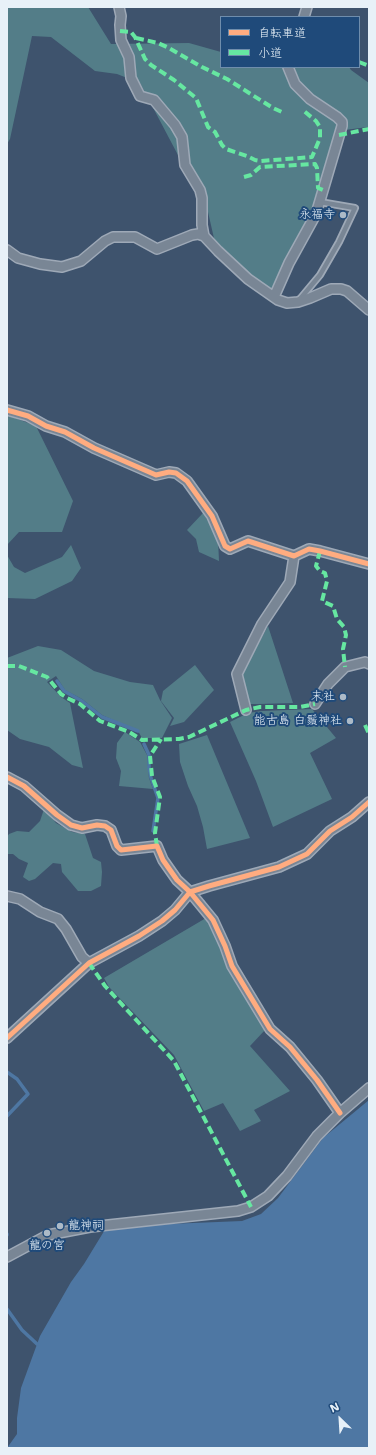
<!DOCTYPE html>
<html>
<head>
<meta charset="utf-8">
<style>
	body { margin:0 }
	#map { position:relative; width:376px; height:1455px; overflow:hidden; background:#3e536d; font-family:"Shantell Sans","Klee One",sans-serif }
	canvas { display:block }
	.frame { position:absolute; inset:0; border:8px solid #e8f1f8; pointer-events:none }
	.legend { position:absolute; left:220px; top:16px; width:140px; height:52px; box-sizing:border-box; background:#1f4a7a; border:1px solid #6f8dac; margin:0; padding:5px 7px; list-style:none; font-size:12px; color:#e8f1f8 }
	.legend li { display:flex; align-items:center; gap:8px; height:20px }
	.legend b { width:20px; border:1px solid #6f8dac }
	.north { position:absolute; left:320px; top:1399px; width:40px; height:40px; -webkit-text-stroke:3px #1f4a7a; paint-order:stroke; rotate:335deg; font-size:11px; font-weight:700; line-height:16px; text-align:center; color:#e8f1f8 }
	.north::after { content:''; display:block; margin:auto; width:14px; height:18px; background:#e8f1f8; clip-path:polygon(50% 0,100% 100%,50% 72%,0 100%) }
</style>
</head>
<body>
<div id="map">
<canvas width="376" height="1455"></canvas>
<div class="frame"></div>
<ul class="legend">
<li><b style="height:5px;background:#ffac80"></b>自転車道</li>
<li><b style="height:5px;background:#66e7a1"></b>小道</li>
</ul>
<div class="north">N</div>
</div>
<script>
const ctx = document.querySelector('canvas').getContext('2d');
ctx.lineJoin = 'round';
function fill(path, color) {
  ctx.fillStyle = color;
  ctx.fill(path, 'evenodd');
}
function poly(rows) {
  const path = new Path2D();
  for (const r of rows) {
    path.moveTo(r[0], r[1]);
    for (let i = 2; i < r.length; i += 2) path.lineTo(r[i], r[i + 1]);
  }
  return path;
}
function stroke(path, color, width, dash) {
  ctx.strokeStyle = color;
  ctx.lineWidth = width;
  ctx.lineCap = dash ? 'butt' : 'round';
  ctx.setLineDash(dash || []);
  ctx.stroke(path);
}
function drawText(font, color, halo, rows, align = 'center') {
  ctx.font = font + ' "Shantell Sans","Klee One",sans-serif';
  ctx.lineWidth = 4;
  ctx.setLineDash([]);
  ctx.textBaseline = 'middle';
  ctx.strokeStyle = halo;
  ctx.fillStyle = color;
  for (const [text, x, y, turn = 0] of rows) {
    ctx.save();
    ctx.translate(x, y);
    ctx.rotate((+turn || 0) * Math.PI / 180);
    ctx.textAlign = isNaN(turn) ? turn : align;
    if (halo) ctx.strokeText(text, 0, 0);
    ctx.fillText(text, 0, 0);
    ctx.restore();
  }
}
fill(poly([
	[7,7,88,7,111,44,189,43,221,52,221,67,349,67,351,70,369,83,368,127,337,131,312,214,285,260,271,290,249,276,216,247,208,212,140,83,117,74,95,71,51,37,32,36,10,139,7,144],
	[7,415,36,426,73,501,62,532,19,532,7,545],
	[203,513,213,528,218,539,219,561,199,552,196,539,187,530],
	[71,545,81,568,72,581,35,599,7,598,7,555,14,567,25,573,62,557],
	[268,626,293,703,258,704,250,704,246,700,241,676],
	[38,646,61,650,94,671,130,682,153,685,160,700,172,718,162,738,142,738,138,731,102,715,82,699,65,690,56,676,47,682,61,697,70,703,83,768,72,765,49,747,20,739,7,730,7,658],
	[195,665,214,690,184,722,170,726,174,718,161,701,163,691],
	[312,709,336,738,310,753,332,799,273,827,256,781,230,722,248,713,262,711],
	[125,732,140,742,147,755,149,778,153,789,119,786,121,771,116,758,117,743],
	[207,735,250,838,207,849,203,827,197,806,188,786,180,762,179,744],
	[44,809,56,823,72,832,85,834,93,858,101,862,102,872,101,886,91,891,78,891,62,872,61,864,53,863,35,879,29,881,23,877,28,863,19,859,13,854,7,854,7,837,9,834,17,831,29,832,40,821],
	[206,918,213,927,230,970,265,1030,250,1046,290,1091,254,1110,261,1121,240,1131,223,1103,204,1111,174,1055,109,987,104,978]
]), '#537d88');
fill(poly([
	[369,1100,369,1448,7,1448,17,1434,17,1418,21,1388,40,1336,71,1282,84,1264,106,1228,144,1225,242,1221,261,1214,278,1198,323,1138]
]), '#4e77a3');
stroke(poly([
	[57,681,64,691,82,701,102,717,138,731],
	[144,744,149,755,149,768,151,778,158,798,153,831],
	[7,1072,17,1079,28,1094,7,1116],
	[7,1234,7,1235],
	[7,1309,22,1330,37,1344]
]), '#4e77a3', 3.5);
const service = poly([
	[300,299,320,275,339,242,355,208,320,202]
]);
const minor = poly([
	[119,7,121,16,120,25,121,40,129,57,131,78,140,96,154,100,175,125,182,137,185,165,200,190,202,198,202,225,204,236],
	[304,17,307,7],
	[7,250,18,258,40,264,62,267,81,261,105,241,113,237,135,237,157,249,192,235,198,234,204,236,218,251,248,279,278,300,287,303,298,302,310,298,331,289,341,289,347,291,369,310],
	[274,297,289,263,316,214,342,126,342,122,337,117,310,99,295,84,288,67],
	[7,410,28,416,46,426,65,432,94,448,156,475,169,472,176,473,187,481,212,516,225,546,230,549,248,541,294,556,309,549,320,551,369,564],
	[315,704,328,684,345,667,365,662,369,664],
	[246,710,237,674,262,624,290,582,294,556],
	[7,777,24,786,57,815,71,825,82,828,97,825,105,826,111,830,117,846,121,850,157,846,163,860,177,880,190,892,213,920,225,946,232,966,270,1029,290,1047,317,1080,340,1113],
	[7,896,20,899,40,912,58,919,66,929,82,957,89,963],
	[7,1038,89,963,139,936,162,921,175,910,190,892,209,886,279,867,307,854,330,831,352,817,369,802],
	[7,1257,48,1235,90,1227,238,1211,251,1207,268,1196,287,1176,317,1136,340,1113,369,1088]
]);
stroke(service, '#9ea9b7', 8);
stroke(minor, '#9ea9b7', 12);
stroke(service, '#798695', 4.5);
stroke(minor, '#798695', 9);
stroke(poly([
	[120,31,131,32,135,37,145,59,151,65,174,80,196,98,208,127,215,132,222,145,226,149,247,156,255,160,261,161,312,157,320,138,320,127,316,121,304,111],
	[136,38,158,43,169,48,202,67,227,79,273,108,284,113],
	[359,62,369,66],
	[339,135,369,129],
	[244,177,251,175,260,167,315,164,317,168,318,188,323,190],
	[320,551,316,566,320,571,325,573,327,581,322,601,333,606,337,619,344,627,346,635,343,649,345,667],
	[7,666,19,666,47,677,61,694,67,698,80,704,100,721,129,732,142,740,179,739,189,737,246,710,260,707,300,707,315,704],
	[365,725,369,734],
	[157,846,155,833,160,797,152,776,150,756,161,739],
	[89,963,105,986,174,1061,251,1207]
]), '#66e7a1', 4, [8, 4]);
stroke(poly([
	[7,410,28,416,46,426,65,432,94,448,156,475,169,472,176,473,187,481,212,516,225,546,230,549,248,541,294,556,309,549,320,551,369,564],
	[7,777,24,786,57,815,71,825,82,828,97,825,105,826,111,830,117,846,121,850,157,846,163,860,177,880,190,892,213,920,225,946,232,966,270,1029,290,1047,317,1080,340,1113],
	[7,1038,89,963,139,936,162,921,175,910,190,892,209,886,279,867,307,854,330,831,352,817,369,802]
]), '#ffac80', 5);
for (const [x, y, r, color] of [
	[343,215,4,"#acbac7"],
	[343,697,4,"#acbac7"],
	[350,721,4,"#acbac7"],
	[60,1226,4,"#acbac7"],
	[47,1233,4,"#acbac7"]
]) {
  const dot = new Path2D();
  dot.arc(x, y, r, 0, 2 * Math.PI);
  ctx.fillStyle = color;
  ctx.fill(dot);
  stroke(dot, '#1f4a7a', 1.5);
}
drawText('12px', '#e8f1f8', '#1f4a7a', [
	["永福寺",335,215],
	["末社",335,697],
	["能古島 白鬚神社",342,721],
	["龍神祠",68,1226,"left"],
	["龍の宮",47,1246,"center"]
], 'right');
</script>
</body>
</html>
